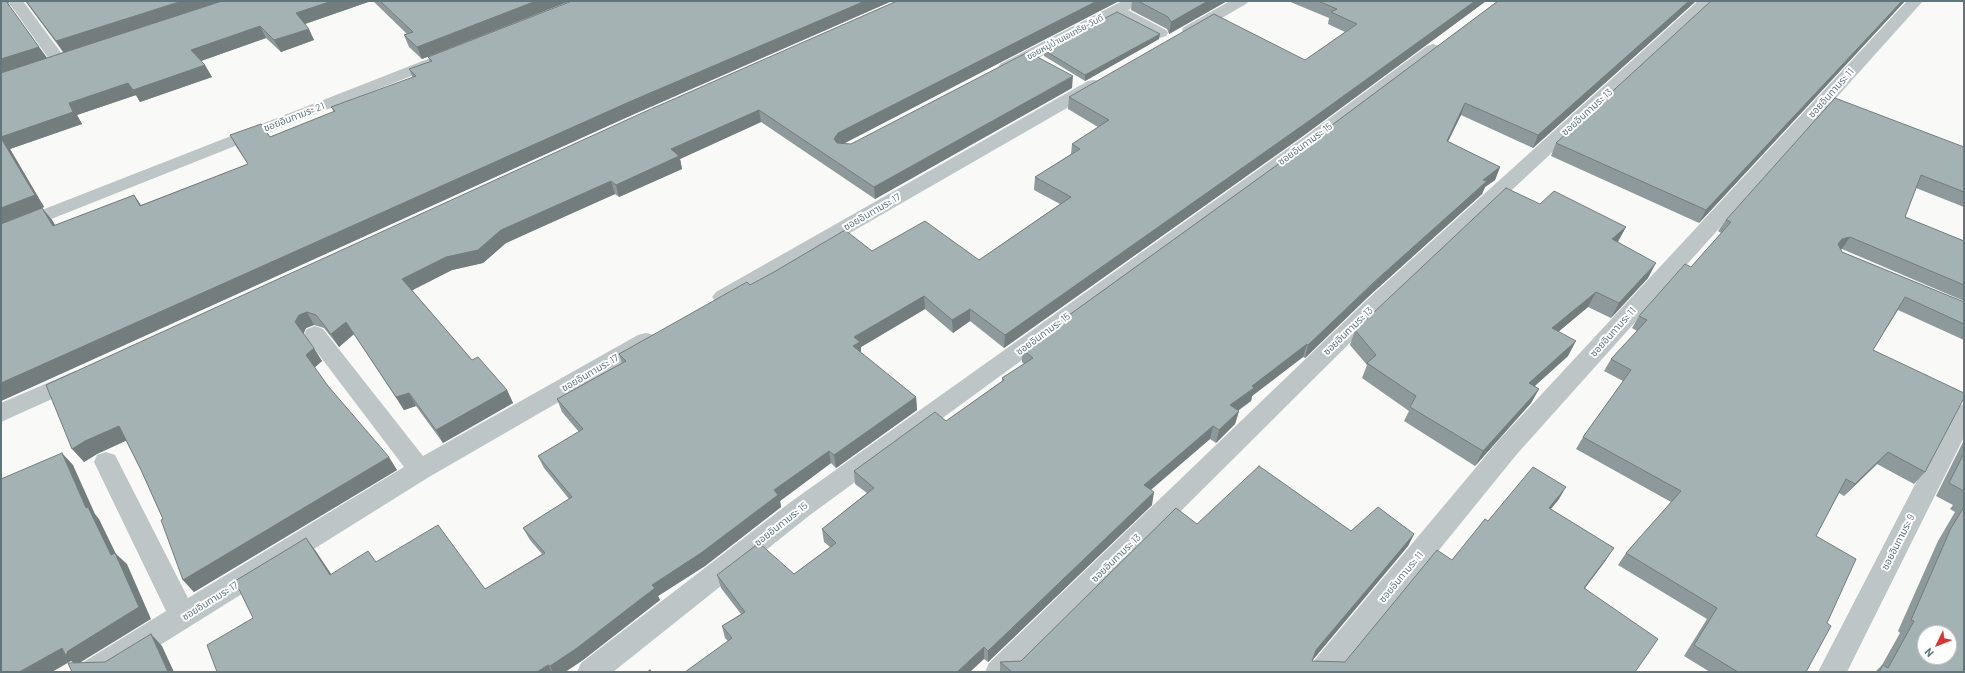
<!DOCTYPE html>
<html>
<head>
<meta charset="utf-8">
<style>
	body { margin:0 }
	#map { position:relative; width:1965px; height:673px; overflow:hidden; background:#f9f9f7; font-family:Barlow,sans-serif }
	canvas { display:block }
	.frame { position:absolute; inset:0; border:2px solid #60767b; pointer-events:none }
	.north { position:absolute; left:1917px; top:625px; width:40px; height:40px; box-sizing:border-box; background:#fff; border:1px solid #bfc8ca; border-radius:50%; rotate:227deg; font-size:11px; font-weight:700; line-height:16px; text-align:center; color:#60767b }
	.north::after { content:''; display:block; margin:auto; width:14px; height:18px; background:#e03131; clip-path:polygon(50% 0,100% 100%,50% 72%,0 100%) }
</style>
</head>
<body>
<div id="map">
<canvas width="1965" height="673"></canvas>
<div class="frame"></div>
<div class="north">N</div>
</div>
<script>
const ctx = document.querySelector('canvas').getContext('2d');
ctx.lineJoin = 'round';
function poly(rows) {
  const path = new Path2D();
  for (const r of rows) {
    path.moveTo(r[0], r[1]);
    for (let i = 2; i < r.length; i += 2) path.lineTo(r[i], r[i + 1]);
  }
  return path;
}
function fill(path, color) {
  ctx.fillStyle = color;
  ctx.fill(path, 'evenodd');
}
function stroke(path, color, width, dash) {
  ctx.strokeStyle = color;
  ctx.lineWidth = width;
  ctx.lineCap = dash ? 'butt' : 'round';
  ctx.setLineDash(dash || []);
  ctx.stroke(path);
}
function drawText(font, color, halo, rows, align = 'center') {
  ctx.font = font + ' Barlow,"Noto Sans Thai",sans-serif';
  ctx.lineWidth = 4;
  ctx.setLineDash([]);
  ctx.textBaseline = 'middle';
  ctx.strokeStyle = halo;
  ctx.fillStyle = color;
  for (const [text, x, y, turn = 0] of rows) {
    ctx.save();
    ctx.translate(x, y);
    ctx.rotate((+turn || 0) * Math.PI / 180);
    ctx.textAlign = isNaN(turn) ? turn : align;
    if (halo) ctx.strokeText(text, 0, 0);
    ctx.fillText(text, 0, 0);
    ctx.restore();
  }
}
fill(poly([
	[11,1,23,1,68,62,66,66,60,67,54,66,9,3,11,1],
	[1122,1,1142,1,1139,4,1128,10,1166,30,1168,33,1166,36,1160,38,1154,36,1116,16,1012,72,1006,73,1000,72,998,68,1000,64,1122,1],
	[1230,1,1249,1,1246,4,1196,33,1190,35,1184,33,1182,30,1184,27,1230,1],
	[1698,1,1715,1,1386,307,1019,672,985,672,989,663,1370,297,1698,1],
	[1907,1,1923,1,1517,454,1340,672,1308,672,1312,663,1499,440,1907,1],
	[1433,44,1439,46,1441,49,1439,52,1316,145,810,515,613,672,577,672,581,663,792,501,1304,137,1427,46,1433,44],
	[438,55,444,57,446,60,444,63,1,239,1,226,438,55],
	[1094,80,1100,81,1102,85,1100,89,730,302,723,304,716,302,712,297,716,292,1088,81,1094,80],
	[315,326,323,329,423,456,638,335,646,333,654,335,657,341,654,347,429,477,117,672,78,672,82,663,166,611,94,462,97,455,106,452,115,455,188,598,404,467,307,339,304,334,307,329,315,326],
	[75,371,83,373,86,379,83,385,1,422,1,403,75,371],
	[1964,404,1964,437,1847,672,1818,672,1952,413,1956,407,1964,404]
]), '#bec5c7');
fill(poly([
	[1,1,10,1,8,4,47,58,63,52,25,1,371,1,305,24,314,40,281,52,266,38,201,61,212,77,140,102,136,95,77,115,82,124,10,149,44,207,42,208,52,220,55,225,134,195,141,205,248,164,237,148,230,135,270,137,334,112,331,107,413,78,409,69,430,62,428,57,572,1,892,1,632,115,1,401],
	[373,1,570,1,422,59,409,47,404,35,407,34],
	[897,1,1119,1,843,144,851,144,1072,88,875,199,761,122,680,159,682,169,619,197,615,194,541,227,506,243,483,263,452,270,412,290,472,360,507,390,513,403,443,443,416,406,404,410,354,334,339,347,324,328,314,325,306,328,303,334,322,361,314,368,328,386,397,470,194,592,183,580,163,519,141,470,126,440,97,454,84,462,46,385],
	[1132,1,1227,1,1169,34,1167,29,1131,10],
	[1288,1,1486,1,1303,136,1004,348,970,321,953,333,925,309,861,347,861,353,916,397,917,410,836,468,831,463,780,501,781,507,705,566,658,596,660,600,583,660,565,672,217,672,253,618,315,550,331,575,376,562,485,589,542,554,530,540,523,528,569,499,544,468,538,456,579,432,562,412,557,399,622,363,619,354,750,285,872,251,979,260,1060,204,1034,190,1035,177,1071,154,1072,144,1098,127,1068,109,1069,97,1305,60,1345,32,1328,24,1329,18],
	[1498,1,1696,1,1533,148,1461,115,1448,142,1500,167,1495,180,1485,187,1482,194,1369,296,1305,358,1303,357,1252,396,1251,401,1238,411,1239,411,1235,424,1216,443,1210,439,1151,490,1152,505,988,662,984,659,728,641,725,638,722,626,741,614,721,588,717,575,794,574,830,547,824,542,822,529,867,493,855,484,854,471,946,421,1002,381,1002,378,1024,364,1022,362,1022,349,1320,134],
	[1905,1,1699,223,1551,156,1556,143],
	[1159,39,1085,81,1044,56,1044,50],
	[1964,147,1964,207,1916,188,1905,217,1964,241,1964,301,1842,249,1841,249,1842,252,1964,302,1964,340,1898,310,1873,350,1925,472,1914,484,1877,464,1844,496,1839,493,1816,536,1827,623,1806,672,1710,672,1684,656,1707,619,1618,565,1626,553,1671,502,1576,449,1583,437,1623,381,1604,371,1611,359,1637,331,1632,328,1639,316,1691,267,1721,233,1718,231,1726,220],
	[1540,204,1626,227,1618,242,1648,278,1611,318,1588,307,1558,332,1568,356,1535,386,1539,389,1531,403,1475,466,1404,421,1409,411,1362,378,1367,365,1350,345,1355,330],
	[1964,440,1964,672,1875,672,1882,665,1900,633,1898,631,1938,541,1955,512,1950,509,1953,505,1936,496],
	[1559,499,1551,509,1606,560,1585,588,1635,672,1000,672,1000,662,1021,661,1197,524,1414,534,1408,546,1312,661,1345,662,1452,560,1488,521]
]), '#8e999b');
fill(poly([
	[182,1,225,1,64,53,56,41],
	[332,1,371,1,302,25,296,13],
	[536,1,570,1,422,59,417,47],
	[865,1,892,1,632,115,1,401,1,383,629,102],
	[1097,1,1119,1,839,146,834,139,838,133],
	[1208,1,1227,1,1169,34,1171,22],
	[1475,1,1486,1,1303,136,1004,348,1005,335],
	[1689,1,1696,1,1533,148,1538,135],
	[1902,1,1905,1,1699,223,1706,210],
	[260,26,266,38,198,62,191,50],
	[309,29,314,40,281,52,274,40],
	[1160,34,1159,39,1085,81,1085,75],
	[39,47,48,59,1,73,1,59],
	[205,65,212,77,140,102,133,90],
	[1073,76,1072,88,875,199,874,187],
	[128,83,136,95,77,115,82,124,10,149,44,207,42,208,52,220,63,239,1,224,1,137,69,103],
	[1465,103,1461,115,1442,153,1447,141],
	[759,110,761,122,680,159,682,169,619,197,616,185,671,149],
	[1500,167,1495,180,1485,187,1482,194,1369,296,1305,358,1308,345,1483,180],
	[611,181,615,194,506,243,483,263,452,270,409,292,402,279,501,230],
	[134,195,142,207,140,206],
	[1626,227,1618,241,1604,254,1612,239],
	[1850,237,1842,249,1834,251,1842,239],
	[1656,263,1648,278,1611,318,1619,303],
	[1596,292,1588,307,1545,343,1552,328],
	[924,296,925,309,861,347,861,355,853,346,854,337],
	[970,309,970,321,953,333,952,320],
	[307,312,314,325,306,328,303,335,295,322,299,315],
	[346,322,354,334,339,347,331,334],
	[1576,341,1568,356,1521,398,1529,383],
	[1307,344,1303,357,1252,396,1251,401,1227,418,1230,405,1252,386],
	[314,348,322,361,314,368,306,355],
	[1539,389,1531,403,1475,466,1483,451],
	[507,390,513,403,443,443,436,430],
	[409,393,416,406,404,410,396,397],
	[916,397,917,410,836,468,834,455],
	[1239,411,1235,424,1216,443,1219,430],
	[119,426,130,439,97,454,84,462,72,449,85,441],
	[1213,426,1210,439,1142,497,1144,485],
	[829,451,831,463,780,501,781,507,705,566,658,596,660,600,583,660,565,672,553,672,550,666,652,585,774,490],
	[1888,452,1877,464,1844,496,1855,484],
	[62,453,73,465,95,514,99,519,116,554,127,564,151,619,81,662,78,667,71,661,52,672,19,672,62,648,111,555,86,508],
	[389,457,397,470,194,592,183,580],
	[1566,487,1559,499,1541,520,1549,508],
	[1154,492,1152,505,988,662,988,651],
	[1414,534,1408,546,1311,662,1316,650],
	[306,538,315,550,340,587,330,575],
	[1614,548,1606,560,1576,600,1584,588],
	[151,634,162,646,174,672,168,672],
	[984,647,984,659,970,672,957,672],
	[548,665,552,672,537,672]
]), '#747d7e');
const building = poly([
	[1,1,6,1,39,47,1,59,1,1],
	[26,1,182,1,56,41,26,1],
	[222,1,332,1,296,13,309,29,274,40,260,26,191,50,205,65,133,90,128,83,69,103,73,112,1,137,1,73,222,1],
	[380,1,536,1,417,47,404,35,413,32,380,1],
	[572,1,865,1,629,102,1,383,1,224,42,208,53,226,134,195,140,206,248,164,230,135,261,124,270,137,335,111,331,107,416,76,409,69,432,61,428,57,572,1],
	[897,1,1097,1,838,133,834,139,837,143,851,144,1028,52,1073,76,874,187,759,110,671,149,679,156,616,185,611,181,537,214,501,230,478,250,446,257,402,279,472,360,478,357,507,390,436,430,409,393,396,397,346,322,331,334,316,315,307,312,299,315,295,322,314,348,306,355,328,386,389,457,183,580,161,520,163,519,141,470,119,426,85,441,72,449,46,385,642,113,897,1],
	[1138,1,1208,1,1171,22,1168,17,1138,1],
	[1318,1,1475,1,1306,123,1005,335,970,309,952,320,924,296,854,337,860,342,853,346,916,397,834,455,829,451,774,490,778,495,701,553,652,585,655,588,577,648,550,666,548,665,537,672,217,672,207,645,253,618,235,581,306,538,330,575,368,551,376,562,438,525,485,589,545,553,523,528,572,497,538,456,583,429,557,399,626,361,619,354,747,282,750,285,774,272,845,230,872,251,925,221,979,260,1071,197,1035,177,1080,149,1072,144,1109,120,1069,97,1214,14,1305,60,1357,24,1331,12,1337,9,1318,1],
	[1498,1,1689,1,1538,135,1465,103,1447,141,1500,167,1483,180,1487,181,1373,283,1308,345,1307,344,1252,386,1254,388,1230,405,1239,411,1219,430,1213,426,1144,485,1154,492,988,651,984,647,957,672,685,672,732,638,722,626,745,612,717,575,759,543,794,574,836,543,822,529,874,488,854,471,935,412,946,421,1004,380,1002,378,1033,358,1022,349,1320,134,1498,1],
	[1711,1,1902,1,1706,210,1556,143,1711,1],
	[1117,12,1160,34,1085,75,1044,50,1117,12],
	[1835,98,1964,147,1964,192,1921,175,1905,217,1964,241,1964,285,1850,237,1842,239,1838,244,1842,252,1964,302,1964,324,1905,297,1873,350,1964,393,1964,398,1925,472,1888,452,1855,484,1846,479,1816,536,1856,559,1827,623,1831,626,1806,672,1738,672,1694,645,1717,608,1626,553,1681,491,1583,437,1631,370,1611,359,1647,320,1639,316,1685,264,1691,267,1731,222,1726,220,1835,98],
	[1,138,35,195,1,208,1,138],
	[1506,188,1540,204,1554,191,1626,227,1612,239,1656,263,1619,303,1596,292,1552,328,1576,341,1529,383,1539,389,1483,451,1410,407,1416,396,1367,363,1376,355,1355,330,1506,188],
	[62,453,86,508,88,507,111,555,115,553,139,607,68,651,66,656,62,648,19,672,1,672,1,479,62,453],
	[1964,453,1964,491,1949,483,1964,453],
	[1259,466,1351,531,1378,507,1414,534,1316,650,1312,661,1345,662,1437,550,1452,560,1485,519,1488,521,1533,467,1566,487,1549,508,1614,548,1584,588,1658,639,1635,672,1012,672,1000,662,1021,661,1176,508,1197,524,1259,466],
	[1964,507,1964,672,1879,672,1883,665,1888,668,1914,621,1911,620,1951,528,1964,507],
	[1925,633,1949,633,1949,657,1925,657,1925,633],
	[151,634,168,672,72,672,68,663,105,662,151,634],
	[650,670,652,672,647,672,650,670]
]);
fill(building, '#a5b2b4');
stroke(building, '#747d7e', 1);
drawText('9px', '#60767b', '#fff', [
	["ซอยหมู่บ้านเอเทรีย-วันดี",1065,37,-28]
]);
drawText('10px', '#60767b', '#fff', [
	["ซอยอินทามระ 11",1831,93,-48],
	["ซอยอินทามระ 13",1587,112,-42],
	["ซอยอินทามระ 21",294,117,-21],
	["ซอยอินทามระ 15",1305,144,-36],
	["ซอยอินทามระ 17",872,212,-30],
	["ซอยอินทามระ 13",1348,331,-44],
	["ซอยอินทามระ 11",1613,332,-48],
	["ซอยอินทามระ 15",1043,334,-36],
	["ซอยอินทามระ 17",590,373,-30],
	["ซอยอินทามระ 15",781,524,-38],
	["ซอยอินทามระ 9",1898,542,-63],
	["ซอยอินทามระ 13",1116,558,-44],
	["ซอยอินทามระ 11",1401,577,-50],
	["ซอยอินทามระ 17",210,601,-32]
]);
</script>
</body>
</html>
